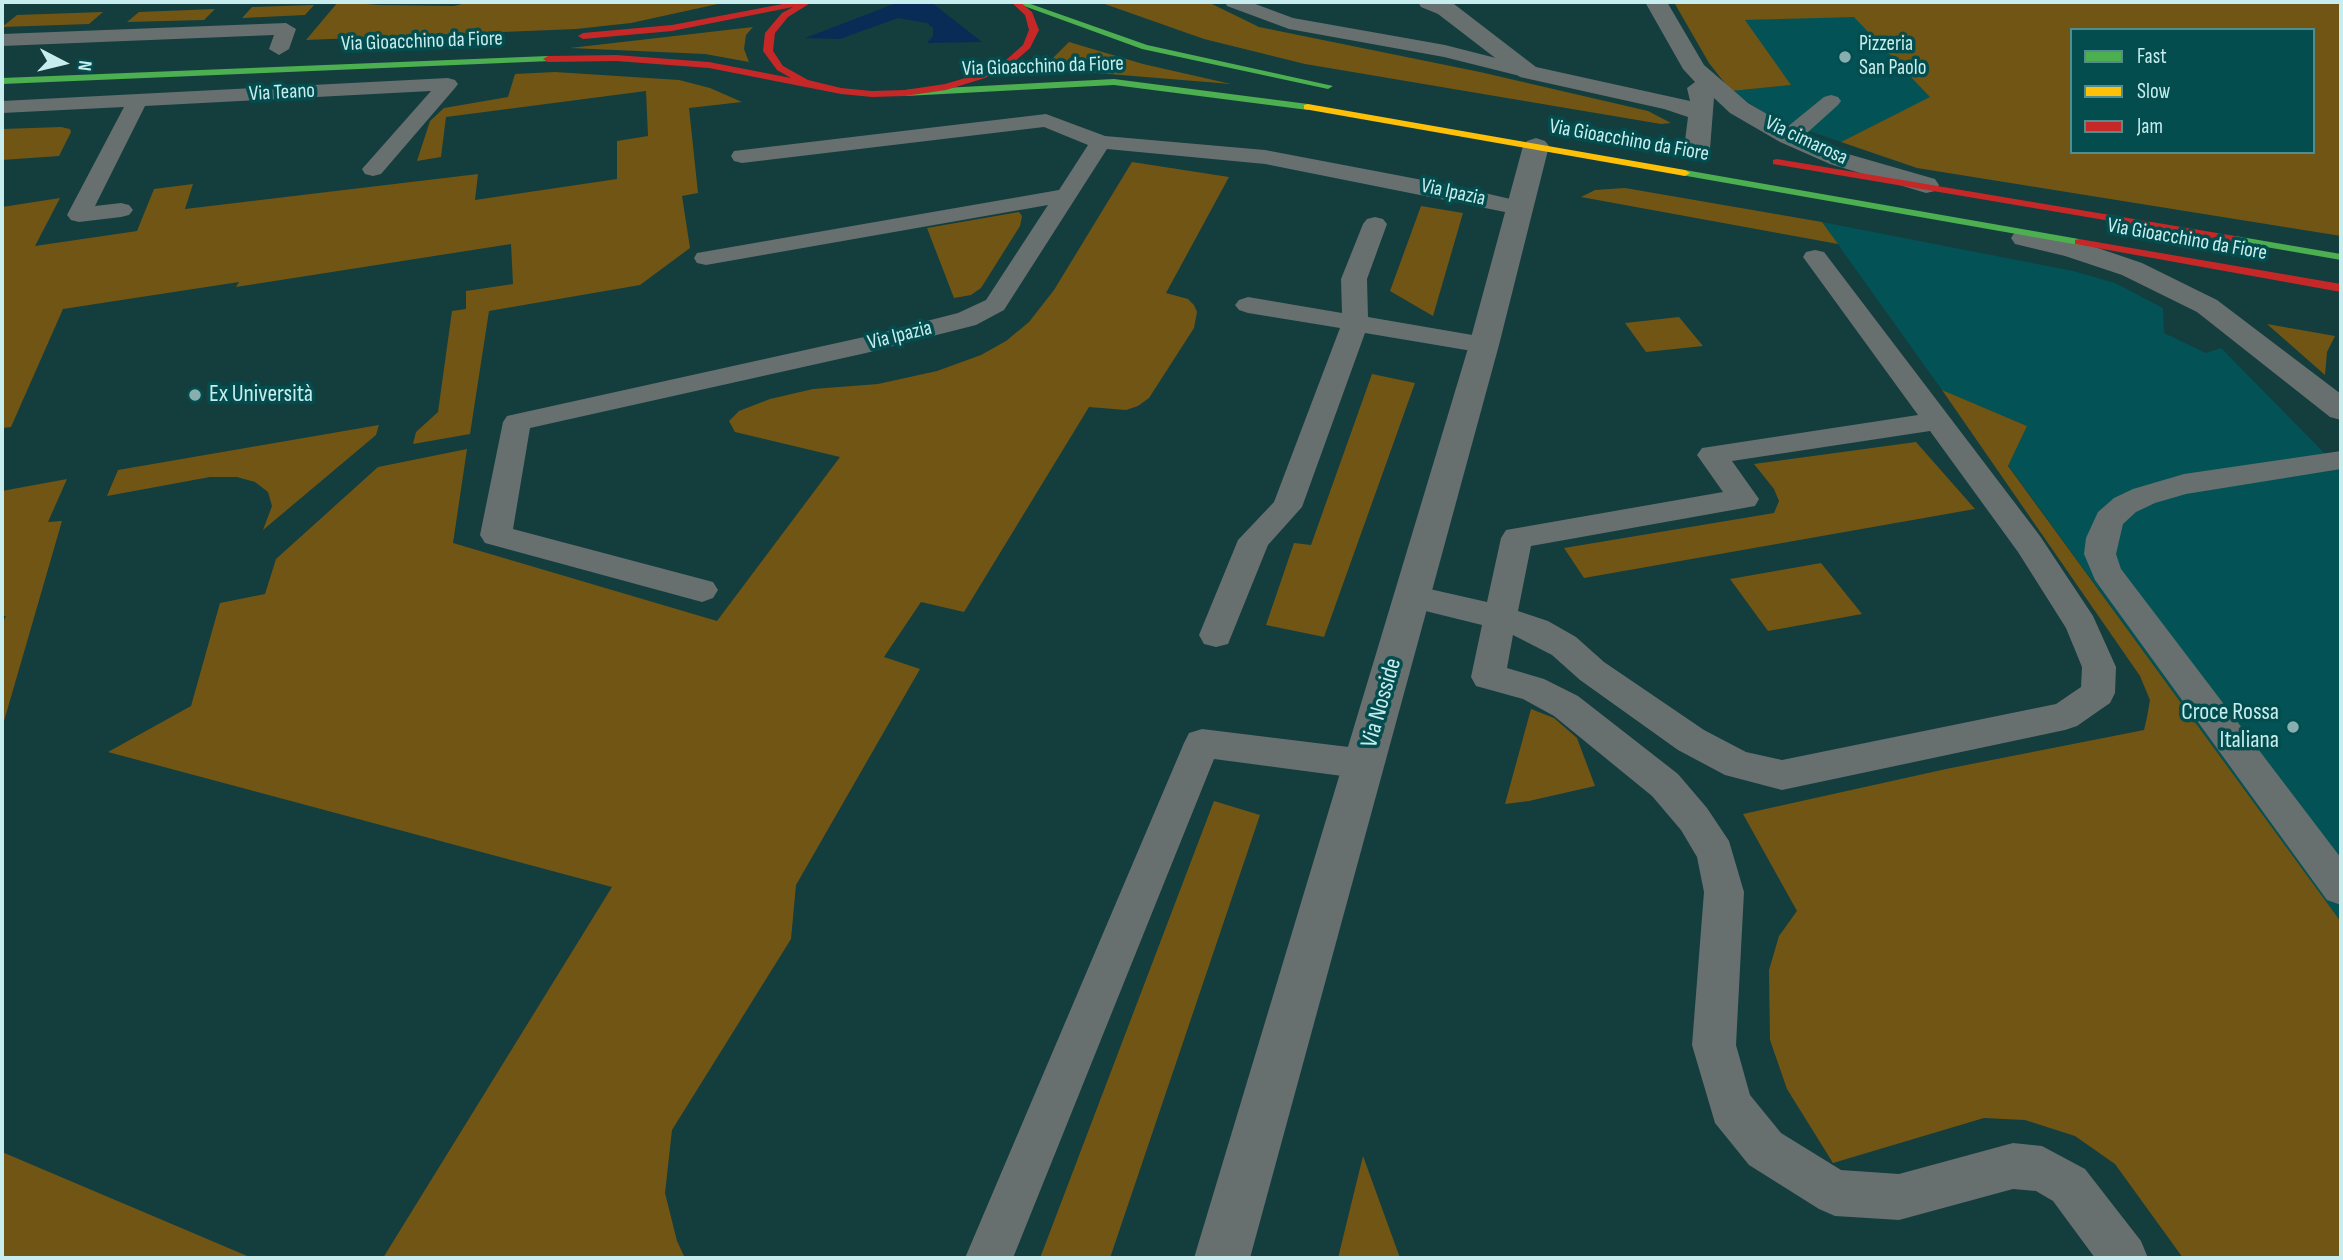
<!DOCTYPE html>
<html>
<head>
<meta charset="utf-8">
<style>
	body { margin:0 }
	#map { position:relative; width:2343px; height:1260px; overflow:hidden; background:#143d3e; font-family:"Sofia Sans Condensed",sans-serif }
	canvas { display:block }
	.frame { position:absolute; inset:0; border:4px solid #c7edee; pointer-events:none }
	.legend { position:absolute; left:2070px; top:28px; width:245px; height:126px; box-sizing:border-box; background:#034d4f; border:2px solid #518d8f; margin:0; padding:9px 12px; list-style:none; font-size:21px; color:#c7edee }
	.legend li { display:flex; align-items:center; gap:14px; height:35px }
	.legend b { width:35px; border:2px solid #518d8f }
	.north { position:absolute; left:28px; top:28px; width:70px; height:70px; -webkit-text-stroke:5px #034d4f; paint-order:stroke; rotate:97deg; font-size:19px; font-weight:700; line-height:28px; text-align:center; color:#c7edee }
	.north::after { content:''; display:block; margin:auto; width:24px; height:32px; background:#c7edee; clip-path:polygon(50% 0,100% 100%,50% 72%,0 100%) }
</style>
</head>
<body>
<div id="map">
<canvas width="2343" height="1260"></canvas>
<div class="frame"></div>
<ul class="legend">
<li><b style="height:9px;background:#4caf50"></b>Fast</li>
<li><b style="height:9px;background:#ffc107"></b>Slow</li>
<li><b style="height:9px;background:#c62828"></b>Jam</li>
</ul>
<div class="north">N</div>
</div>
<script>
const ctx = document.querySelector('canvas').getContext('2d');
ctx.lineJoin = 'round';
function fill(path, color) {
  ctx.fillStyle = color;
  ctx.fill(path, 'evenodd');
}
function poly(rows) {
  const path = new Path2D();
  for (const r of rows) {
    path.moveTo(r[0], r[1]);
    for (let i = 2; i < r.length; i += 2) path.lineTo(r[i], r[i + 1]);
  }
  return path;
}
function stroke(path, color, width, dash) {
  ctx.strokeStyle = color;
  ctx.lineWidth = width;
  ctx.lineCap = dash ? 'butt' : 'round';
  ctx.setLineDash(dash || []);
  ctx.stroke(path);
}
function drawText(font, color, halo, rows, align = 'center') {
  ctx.font = font + ' "Sofia Sans Condensed",sans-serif';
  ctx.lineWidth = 7;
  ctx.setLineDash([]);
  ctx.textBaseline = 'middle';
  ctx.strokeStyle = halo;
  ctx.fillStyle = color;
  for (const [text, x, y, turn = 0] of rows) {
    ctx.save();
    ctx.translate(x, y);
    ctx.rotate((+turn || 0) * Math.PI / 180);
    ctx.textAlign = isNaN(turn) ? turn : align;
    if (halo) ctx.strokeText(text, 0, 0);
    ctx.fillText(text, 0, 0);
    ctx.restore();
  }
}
fill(poly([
	[1973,11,1931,97,1841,142,1774,119,1731,91,1790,85,1744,20],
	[1822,222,2073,271,2115,283,2163,308,2164,333,2206,353,2221,348,2341,470,2341,922,2008,465,2027,426,1942,390]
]), '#035356');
fill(poly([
	[338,2,379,5,454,6,470,2,561,2,561,4,727,2,631,23,576,29,306,40],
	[1099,2,1208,2,1259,27,1480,72,1648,111,1671,123,1661,124,1305,64,1204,39],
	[1680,2,2341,2,2341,236,1917,168,1841,142,1930,97,1854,17,1745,20,1791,85,1731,91,1709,63,1675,4],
	[2072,30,2313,30,2313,152,2072,152],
	[314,5,305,15,242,18,252,7],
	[215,9,204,20,127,22,139,12],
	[103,12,89,24,2,27,17,15],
	[753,27,746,35,744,49,749,62,705,54,570,48],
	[1069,42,1143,64,1231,84,1084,72,1039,72],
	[555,72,679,80,710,88,742,102,689,108,698,193,682,196,690,248,640,285,489,311,470,434,413,444,416,432,438,412,452,311,466,309,466,291,513,284,511,244,236,287,239,282,63,309,11,427,2,428,2,207,60,198,35,246,137,231,154,189,193,184,185,209,478,174,475,200,617,179,617,141,648,136,646,91,446,117,441,157,417,161,430,121,444,108,508,97,515,74],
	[61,127,70,129,71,132,59,156,2,160,2,129],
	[1132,162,1229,177,1166,293,1188,299,1194,305,1197,312,1194,328,1149,398,1138,406,1126,410,1089,407,964,612,921,602,884,657,920,669,796,885,791,939,672,1130,665,1193,677,1241,685,1258,383,1258,612,887,108,752,191,706,220,603,265,594,276,559,378,467,467,449,453,543,717,621,840,457,735,432,729,421,739,411,770,399,813,389,878,384,937,371,981,355,1006,341,1029,322,1054,290],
	[1625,188,1822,222,1838,244,1581,197,1595,190],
	[1421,206,1463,213,1433,316,1390,291],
	[1019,212,1022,216,1020,226,981,288,971,295,954,298,927,228],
	[1679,317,1703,346,1646,352,1625,323],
	[2267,324,2335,336,2327,352,2325,375],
	[1372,374,1415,383,1324,637,1266,625,1294,543,1311,545],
	[1942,390,2027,426,2008,466,2341,922,2341,1258,2183,1258,2115,1164,2075,1136,2025,1120,1984,1118,1833,1163,1787,1089,1770,1040,1769,970,1779,936,1797,911,1743,814,1946,769,2144,730,2147,717,2150,700,2140,676],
	[379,425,376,435,263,530,272,506,268,492,255,482,237,477,210,477,107,496,118,470],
	[1916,442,1975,509,1584,578,1564,548,1774,513,1779,501,1774,489,1754,464],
	[67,479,48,522,62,521,2,728,2,624,6,616,2,616,2,491],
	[1821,563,1862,614,1768,631,1730,579],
	[1531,709,1554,718,1577,738,1595,786,1529,801,1505,804],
	[1214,801,1260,815,1110,1258,1040,1258],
	[2,1152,252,1258,2,1258],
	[1363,1156,1400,1258,1338,1258]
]), '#715514');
fill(poly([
	[899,2,931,2,982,42,927,43,933,36,933,28,927,23,898,18,840,39,805,38]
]), '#092c57');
fill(poly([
	[1225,2,1250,2,1293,18,1445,45,1535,68,1538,72,1535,76,1528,78,1444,57,1289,29,1227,6,1225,2],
	[286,23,296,29,289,49,279,55,269,49,274,35,2,46,2,34,286,23],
	[448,78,455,80,458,84,455,88,381,174,373,176,365,174,362,169,431,91,145,106,95,206,121,203,129,205,133,210,129,215,121,217,79,222,71,220,67,215,124,107,2,113,2,101,448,78],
	[1831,95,1838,97,1841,101,1838,105,1797,142,1781,142,1778,137,1781,132,1824,97,1831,95],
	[1046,114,1105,136,1265,150,1454,186,1528,203,1532,208,1528,213,1520,215,1265,164,1107,149,1004,310,976,325,866,353,530,428,513,529,713,582,718,590,713,598,702,602,485,543,480,535,503,422,507,416,864,337,958,313,986,300,1048,205,706,265,697,263,694,258,697,253,1059,190,1088,145,1044,127,742,163,734,161,731,156,734,151,1046,114],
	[1375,217,1383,219,1387,224,1367,279,1368,317,1484,337,1493,339,1497,345,1493,351,1484,353,1365,333,1302,507,1268,545,1228,644,1216,647,1204,644,1199,635,1238,540,1274,502,1340,328,1248,313,1239,310,1235,305,1239,300,1248,297,1342,313,1341,279,1363,224,1367,219,1375,217],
	[1815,250,1824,252,2040,536,2093,616,2116,667,2115,693,2110,703,2077,726,2065,730,1782,790,1725,775,1678,750,1580,680,1552,655,1513,635,1507,668,1544,679,1578,696,1678,774,1707,808,1729,841,1744,892,1736,1045,1750,1095,1781,1133,1841,1170,1899,1174,2013,1143,2042,1146,2085,1169,2141,1241,2148,1258,2095,1258,2053,1201,2036,1191,2013,1189,1899,1220,1835,1216,1819,1209,1749,1165,1715,1123,1692,1045,1704,892,1697,857,1681,830,1652,796,1554,716,1523,699,1476,686,1471,677,1482,625,1401,605,1396,597,1401,589,1412,585,1487,602,1501,538,1506,530,1723,492,1697,455,1702,448,1918,415,1803,257,1806,252,1815,250],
	[1930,431,2018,552,2066,628,2082,667,2081,687,2056,704,1782,760,1746,752,1704,730,1604,662,1576,637,1548,621,1518,611,1531,546,1755,506,1759,499,1732,461,1930,431],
	[2341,451,2341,469,2186,494,2155,503,2136,512,2123,524,2116,554,2121,569,2341,858,2341,905,2327,900,2095,580,2084,554,2086,538,2098,512,2114,498,2133,489,2184,474,2341,451],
	[1202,729,1365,749,1378,754,1383,764,1378,774,1365,779,1214,759,1013,1258,965,1258,1184,743,1189,733,1202,729]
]), '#686f6f');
fill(poly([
	[1418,2,1447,2,1454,4,1536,67,1690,101,1687,88,1695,82,1683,69,1645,2,1667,2,1704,65,1748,103,1798,132,1848,154,1935,179,1939,185,1935,191,1926,193,1830,164,1780,142,1730,113,1714,98,1710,149,1706,154,1697,157,1688,154,1684,149,1688,117,1664,109,1520,77,1438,14,1421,7,1418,2],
	[1536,138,1545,141,1549,146,1499,345,1250,1258,1194,1258,1469,345,1523,146,1527,141,1536,138],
	[2025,230,2083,243,2142,263,2217,300,2341,394,2341,420,2330,417,2197,312,2122,275,2065,256,2015,244,2011,238,2015,232,2025,230]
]), '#686f6f');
fill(poly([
	[1013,2,1025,2,1147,45,1333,86,1328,89,1142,49,1013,2],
	[548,56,553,59,551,61,2,84,2,78,548,56],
	[1114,79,1308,104,1313,107,1308,110,1114,85,905,96,900,93,905,90,1114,79],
	[1685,170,2079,239,2085,242,2079,245,1681,175,1680,173,1685,170],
	[2235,236,2341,254,2341,260,2231,241,2231,237,2235,236]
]), '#4caf50');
fill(poly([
	[1308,104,1685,170,1690,173,1685,176,1304,109,1304,105,1308,104]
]), '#ffc107');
fill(poly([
	[793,2,812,2,788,17,775,33,773,51,783,66,808,80,841,88,872,91,905,90,945,84,979,74,1006,60,1023,45,1029,30,1025,15,1011,2,1020,2,1032,12,1039,30,1030,48,1012,64,985,78,946,90,905,96,872,97,841,94,709,68,616,61,548,62,543,59,548,56,616,55,709,62,791,78,777,70,763,51,765,33,782,13,793,7,672,31,583,39,578,36,583,33,672,25,793,2],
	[1777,159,2235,236,2241,239,2235,242,1773,164,1773,160,1777,159],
	[2079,239,2341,284,2341,292,2075,244,2075,240,2079,239]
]), '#c62828');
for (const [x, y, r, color] of [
	[1845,57,7,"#88afb0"],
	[195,395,7,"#88afb0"],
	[2293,727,7,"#88afb0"]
]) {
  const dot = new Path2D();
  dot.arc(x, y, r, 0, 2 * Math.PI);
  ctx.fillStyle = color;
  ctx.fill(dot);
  stroke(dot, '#034d4f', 2.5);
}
drawText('21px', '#c7edee', '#034d4f', [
	["Via Gioacchino da Fiore",422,42,-2],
	["Via Gioacchino da Fiore",1043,67,-2],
	["Via Teano",282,93,-3],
	["Via Gioacchino da Fiore",1629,141,10],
	["Via cimarosa",1806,141,25],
	["Via Ipazia",1453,193,12],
	["Via Gioacchino da Fiore",2187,240,10],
	["Via Ipazia",900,336,-14]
]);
drawText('21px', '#c7edee', '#034d4f', [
	["Pizzeria",1859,45],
	["San Paolo",1859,69]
], 'left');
drawText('24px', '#c7edee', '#034d4f', [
	["Ex Università",209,395],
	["Croce Rossa",2279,713,"right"],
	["Italiana",2279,741,"right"]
], 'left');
drawText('24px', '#c7edee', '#034d4f', [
	["Via Nosside",1382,703,-74]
]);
</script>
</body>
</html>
